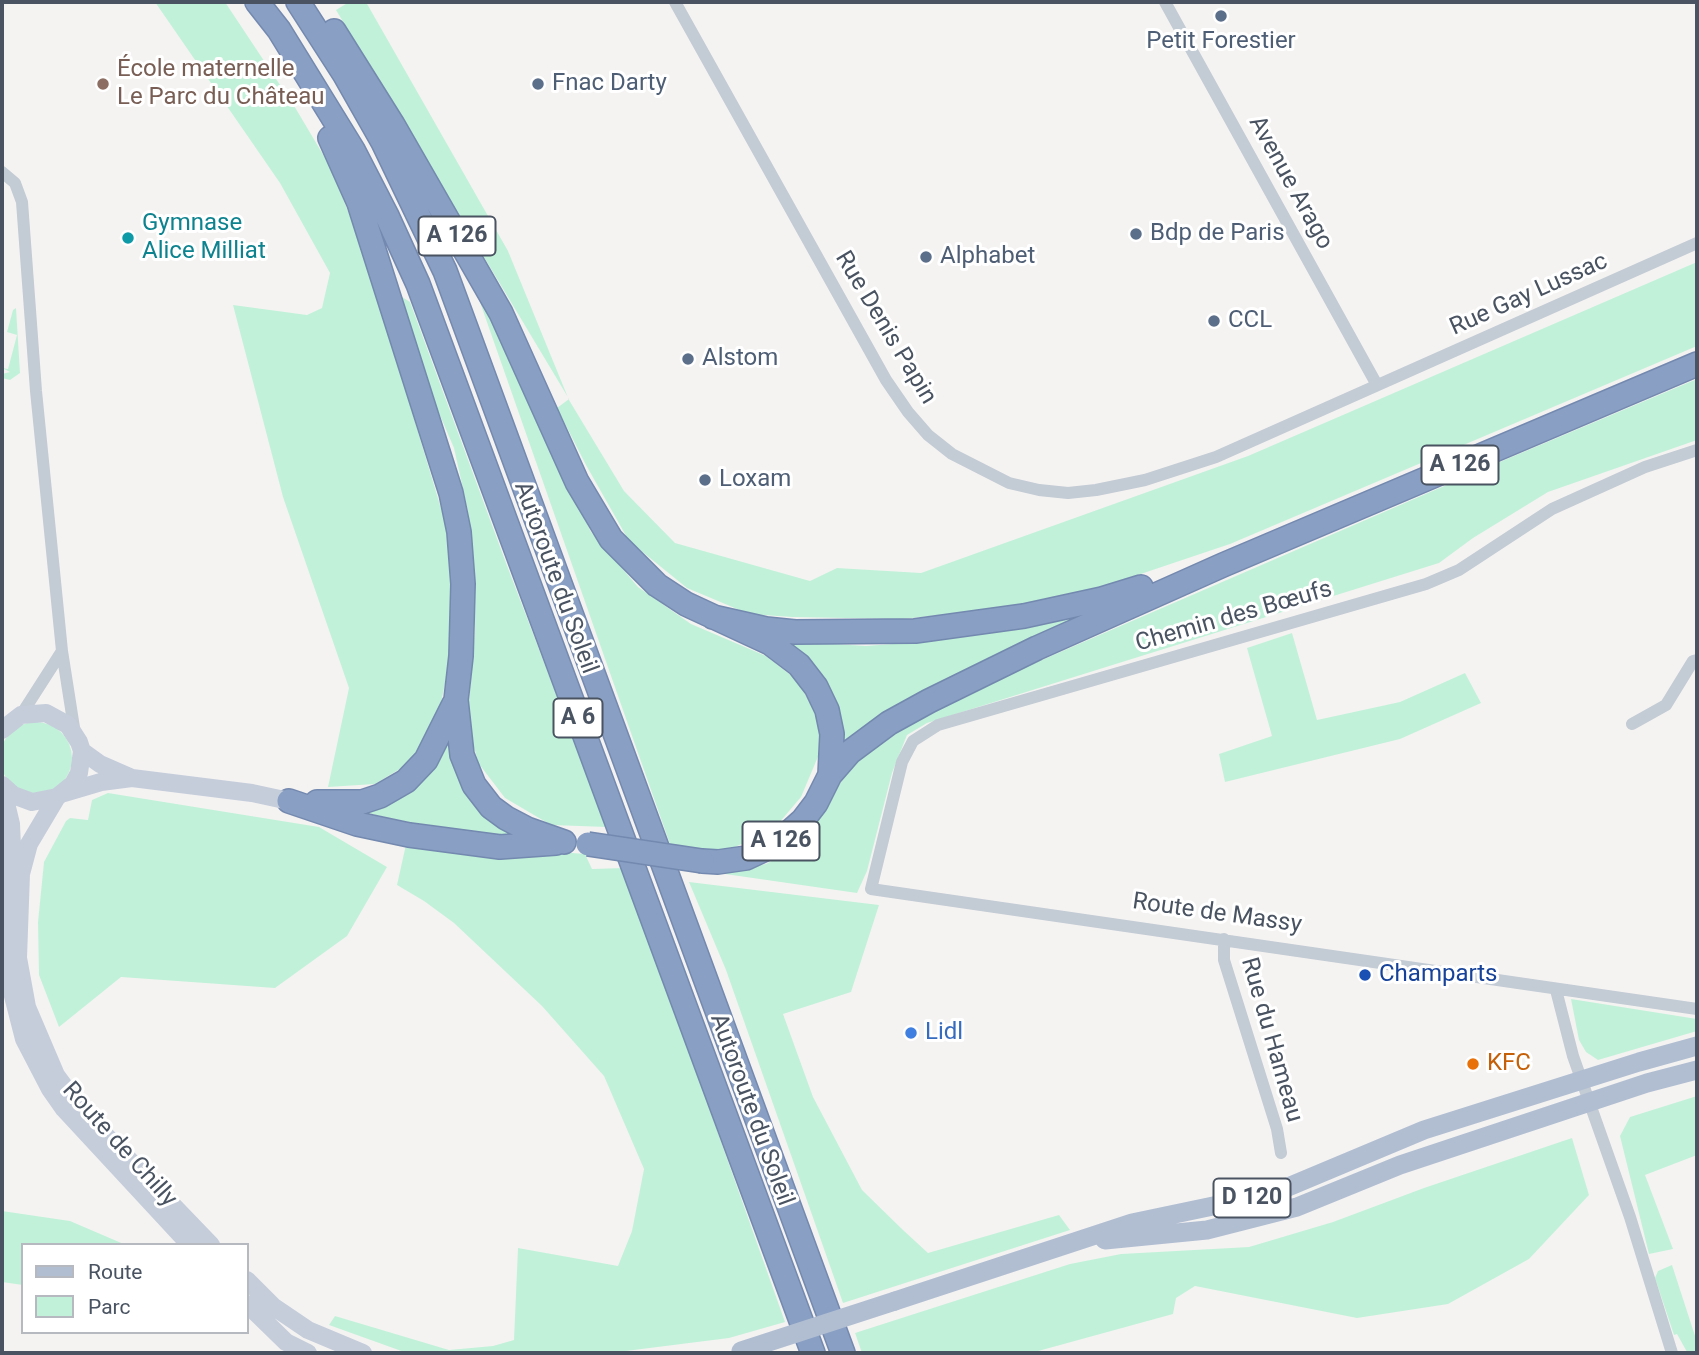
<!DOCTYPE html>
<html>
<head>
<meta charset="utf-8">
<style>
	body { margin:0 }
	#map { position:relative; width:1699px; height:1355px; overflow:hidden; background:#f5f3f2; font-family:Roboto,sans-serif }
	canvas { display:block }
	.frame { position:absolute; inset:0; border:4px solid #495361; pointer-events:none }
	.legend { position:absolute; left:21px; top:1243px; width:228px; height:91px; box-sizing:border-box; background:#fff; border:2px solid #b6bac0; margin:0; padding:9px 12px; list-style:none; font-size:21px; color:#495361 }
	.legend li { display:flex; align-items:center; gap:14px; height:35px }
	.legend b { width:35px; border:2px solid #b6bac0 }
</style>
</head>
<body>
<div id="map">
<canvas width="1699" height="1355"></canvas>
<div class="frame"></div>
<ul class="legend">
<li><b style="height:9px;background:#b1bed2"></b>Route</li>
<li><b style="height:19px;background:#c1f2d9"></b>Parc</li>
</ul>
</div>
<script>
const ctx = document.querySelector('canvas').getContext('2d');
ctx.lineJoin = 'round';
function fill(path, color) {
  ctx.fillStyle = color;
  ctx.fill(path, 'evenodd');
}
function poly(rows) {
  const path = new Path2D();
  for (const r of rows) {
    if (r.length === 3) {
      path.moveTo(r[0] + r[2], r[1]);
      path.arc(r[0], r[1], r[2], 0, 2 * Math.PI);
      continue;
    }
    path.moveTo(r[0], r[1]);
    for (let i = 2; i < r.length; i += 2) path.lineTo(r[i], r[i + 1]);
  }
  return path;
}
function stroke(path, color, width, dash) {
  ctx.strokeStyle = color;
  ctx.lineWidth = width;
  ctx.lineCap = dash ? 'butt' : 'round';
  ctx.setLineDash(dash || []);
  ctx.stroke(path);
}
function drawText(font, color, halo, rows, align = 'center') {
  ctx.font = font + ' Roboto,sans-serif';
  ctx.lineWidth = 6;
  ctx.setLineDash([]);
  ctx.textBaseline = 'middle';
  ctx.strokeStyle = halo;
  ctx.fillStyle = color;
  for (const [text, x, y, turn = 0] of rows) {
    ctx.save();
    ctx.translate(x, y);
    ctx.rotate((+turn || 0) * Math.PI / 180);
    ctx.textAlign = isNaN(turn) ? turn : align;
    if (halo) ctx.strokeText(text, 0, 0);
    ctx.fillText(text, 0, 0);
    ctx.restore();
  }
}
fill(poly([
	[155,2,225,2,296,109,331,168,364,252,449,535,456,633,437,721,408,764,375,784,328,787,349,688,283,497,233,305,307,315,322,308,330,273,280,183],
	[349,2,366,2,508,251,569,400,624,491,675,543,810,581,837,568,921,573,1248,456,1697,262,1697,346,1230,544,1102,587,1024,606,902,619,792,617,749,614,687,588,629,541,586,465,557,408,569,399,336,10],
	[475,288,497,325,536,417,591,532,638,587,691,624,766,656,797,680,819,719,820,752,801,797,773,830,735,847,705,853,671,847],
	[399,295,410,302,506,563,607,827,551,825,505,798,479,764,467,725,475,631,474,576,468,511,454,448,427,385],
	[16,308,20,373,10,380,2,378,2,374,10,372,2,368,8,369,17,335,7,332,13,310],
	[1697,379,1697,440,1548,492,1473,538,1439,563,927,723,907,735,892,773,867,871,857,893,718,873,766,864,785,853,815,822,847,773,866,751,902,724,984,685,1495,464],
	[1101,610,866,727,845,741,834,699,817,669,788,641,866,646,931,641],
	[1292,633,1317,720,1400,702,1465,673,1481,703,1400,739,1225,782,1219,754,1272,736,1247,648],
	[36,758,36],
	[448,737,452,760,467,795,485,815,519,837,413,823,358,811,411,786,437,765],
	[108,793,319,827,387,867,347,936,275,988,121,977,59,1027,39,975,38,922,44,862,66,821,70,818,88,820,92,800],
	[407,840,585,854,592,869,624,868,785,1322,729,1338,610,1353,407,1353,329,1325,335,1316,449,1350,493,1346,514,1340,518,1248,618,1266,632,1231,644,1169,604,1076,542,1006,454,923,424,901,397,885],
	[689,882,879,905,851,992,783,1014,813,1097,862,1190,903,1230,928,1253,1059,1215,1070,1230,843,1303,726,970],
	[1571,999,1697,1019,1697,1031,1598,1060,1586,1052,1579,1040],
	[1697,1096,1697,1155,1645,1175,1673,1249,1649,1254,1620,1136,1630,1117],
	[1572,1138,1589,1195,1529,1259,1448,1304,1357,1318,1195,1286,1176,1298,1173,1314,1031,1353,862,1353,855,1333,1070,1264,1121,1254,1249,1247,1333,1222,1424,1188],
	[2,1211,70,1221,126,1245,23,1245,23,1285,2,1282],
	[1672,1265,1697,1342,1697,1353,1687,1352,1677,1334,1674,1335,1655,1278,1658,1271]
]), '#c1f2d9');
const highway = poly([
	[257,2,279,30,353,150,387,216,418,284,813,1353],
	[298,2,345,75,383,142,445,271,843,1353],
	[334,31,393,125,501,313,577,482,611,539,657,585,686,604,770,643,799,665,816,687,827,710,832,734,830,775],
	[330,138,359,203,451,493,459,532,463,584,461,656,456,700,462,755,474,785,491,807,506,818,527,829,564,842],
	[713,617,766,629,795,632,915,631,1024,616,1102,599,1141,587],
	[289,801,357,824,409,835,500,847,556,843],
	[317,802,362,802,380,796,406,781,426,760,454,704],
	[702,861,718,862,746,858,776,844,803,820,816,803,830,775,850,752,889,723,929,701,1037,648,1223,565,1697,364]
]);
stroke(highway, '#7489af', 26);
stroke(poly([
	[675,2,886,380,908,412,928,435,952,454,1009,483,1039,490,1068,493,1096,490,1145,480,1216,457,1697,243],
	[1165,2,1377,385],
	[2,172,15,183,22,202,36,391,62,651,75,734],
	[1697,450,1645,467,1552,509,1459,570,1426,584,938,725,913,741,902,762,871,889,1697,1009],
	[21,715,62,651],
	[1632,724,1666,705,1693,661,1697,660],
	[1224,939,1224,960,1277,1129,1281,1153],
	[1556,990,1573,1056,1630,1217,1672,1353]
]), '#c3cbd4', 12);
stroke(poly([
	[2,730,21,715,46,713,68,725,79,742,82,751,79,773,73,784,57,797,32,802,13,795,2,785],
	[82,751,100,764,132,778],
	[2,786,11,824,12,847,4,938,13,996,24,1039,50,1089,64,1109,190,1245],
	[64,793,101,782,132,778,252,793,289,801],
	[57,797,29,844,21,874,18,958,27,1007,56,1075,84,1113,211,1245],
	[247,1280,274,1307,308,1330,363,1353],
	[247,1304,286,1342,308,1353]
]), '#c5cddb', 18);
stroke(poly([
	[1105,1240,1207,1230,1297,1207,1400,1165,1647,1083,1697,1070],
	[895,1301,1132,1223,1256,1197,1288,1187,1424,1130,1639,1062,1697,1046]
]), '#b1bed2', 19);
stroke(highway, '#899fc3', 23);
const highwayBridge = poly([
	[588,844,702,861]
]);
stroke(highwayBridge, '#7489af', 26, []);
stroke(poly([
	[741,1351,895,1301]
]), '#b1bed2', 19);
stroke(highwayBridge, '#899fc3', 23);
for (const [x, y, r, color] of [
	[1221,16,7,"#5c6f8a"],
	[103,84,7,"#8d6e63"],
	[538,84,7,"#5c6f8a"],
	[1136,234,7,"#5c6f8a"],
	[128,238,7,"#0f9aa8"],
	[926,257,7,"#5c6f8a"],
	[1214,321,7,"#5c6f8a"],
	[688,359,7,"#5c6f8a"],
	[705,480,7,"#5c6f8a"],
	[1365,975,7,"#1a4fb4"],
	[911,1033,7,"#3f7fe0"],
	[1473,1064,7,"#e8710a"]
]) {
  const dot = new Path2D();
  dot.arc(x, y, r, 0, 2 * Math.PI);
  ctx.fillStyle = color;
  ctx.fill(dot);
  stroke(dot, '#fff', 2.5);
}
for (const [x, y, w] of [
	[457,236,77],
	[1460,465,77],
	[578,718,49],
	[781,841,77],
	[1252,1198,77]
]) {
  const box = new Path2D();
  box.roundRect(x - w / 2, y - 19.5, w, 39, 5);
  ctx.fillStyle = '#fff';
  ctx.fill(box);
  stroke(box, '#495361', 2);
}
drawText('bold 23px', '#495361', null, [
	["A 126",457,236],
	["A 126",1460,465],
	["A 6",578,718],
	["A 126",781,841],
	["D 120",1252,1198]
]);
drawText('24px', '#4e5e75', '#fff', [
	["Petit Forestier",1221,42,"center"],
	["Fnac Darty",552,84],
	["Bdp de Paris",1150,234],
	["Alphabet",940,257],
	["CCL",1228,321],
	["Alstom",702,359],
	["Loxam",719,480]
], 'left');
drawText('24px', '#785e54', '#fff', [
	["École maternelle",117,70],
	["Le Parc du Château",117,98]
], 'left');
drawText('24px', '#495361', '#fff', [
	["Avenue Arago",1290,183,61],
	["Rue Gay Lussac",1529,295,-24],
	["Rue Denis Papin",885,328,59],
	["Autoroute du Soleil",555,578,70],
	["Chemin des Bœufs",1234,617,-16],
	["Route de Massy",1217,914,8],
	["Rue du Hameau",1271,1040,74],
	["Autoroute du Soleil",751,1110,70],
	["Route de Chilly",119,1145,48]
]);
drawText('24px', '#0d838f', '#fff', [
	["Gymnase",142,224],
	["Alice Milliat",142,252]
], 'left');
drawText('24px', '#164399', '#fff', [
	["Champarts",1379,975]
], 'left');
drawText('24px', '#366cbe', '#fff', [
	["Lidl",925,1033]
], 'left');
drawText('24px', '#c56008', '#fff', [
	["KFC",1487,1064]
], 'left');
</script>
</body>
</html>
